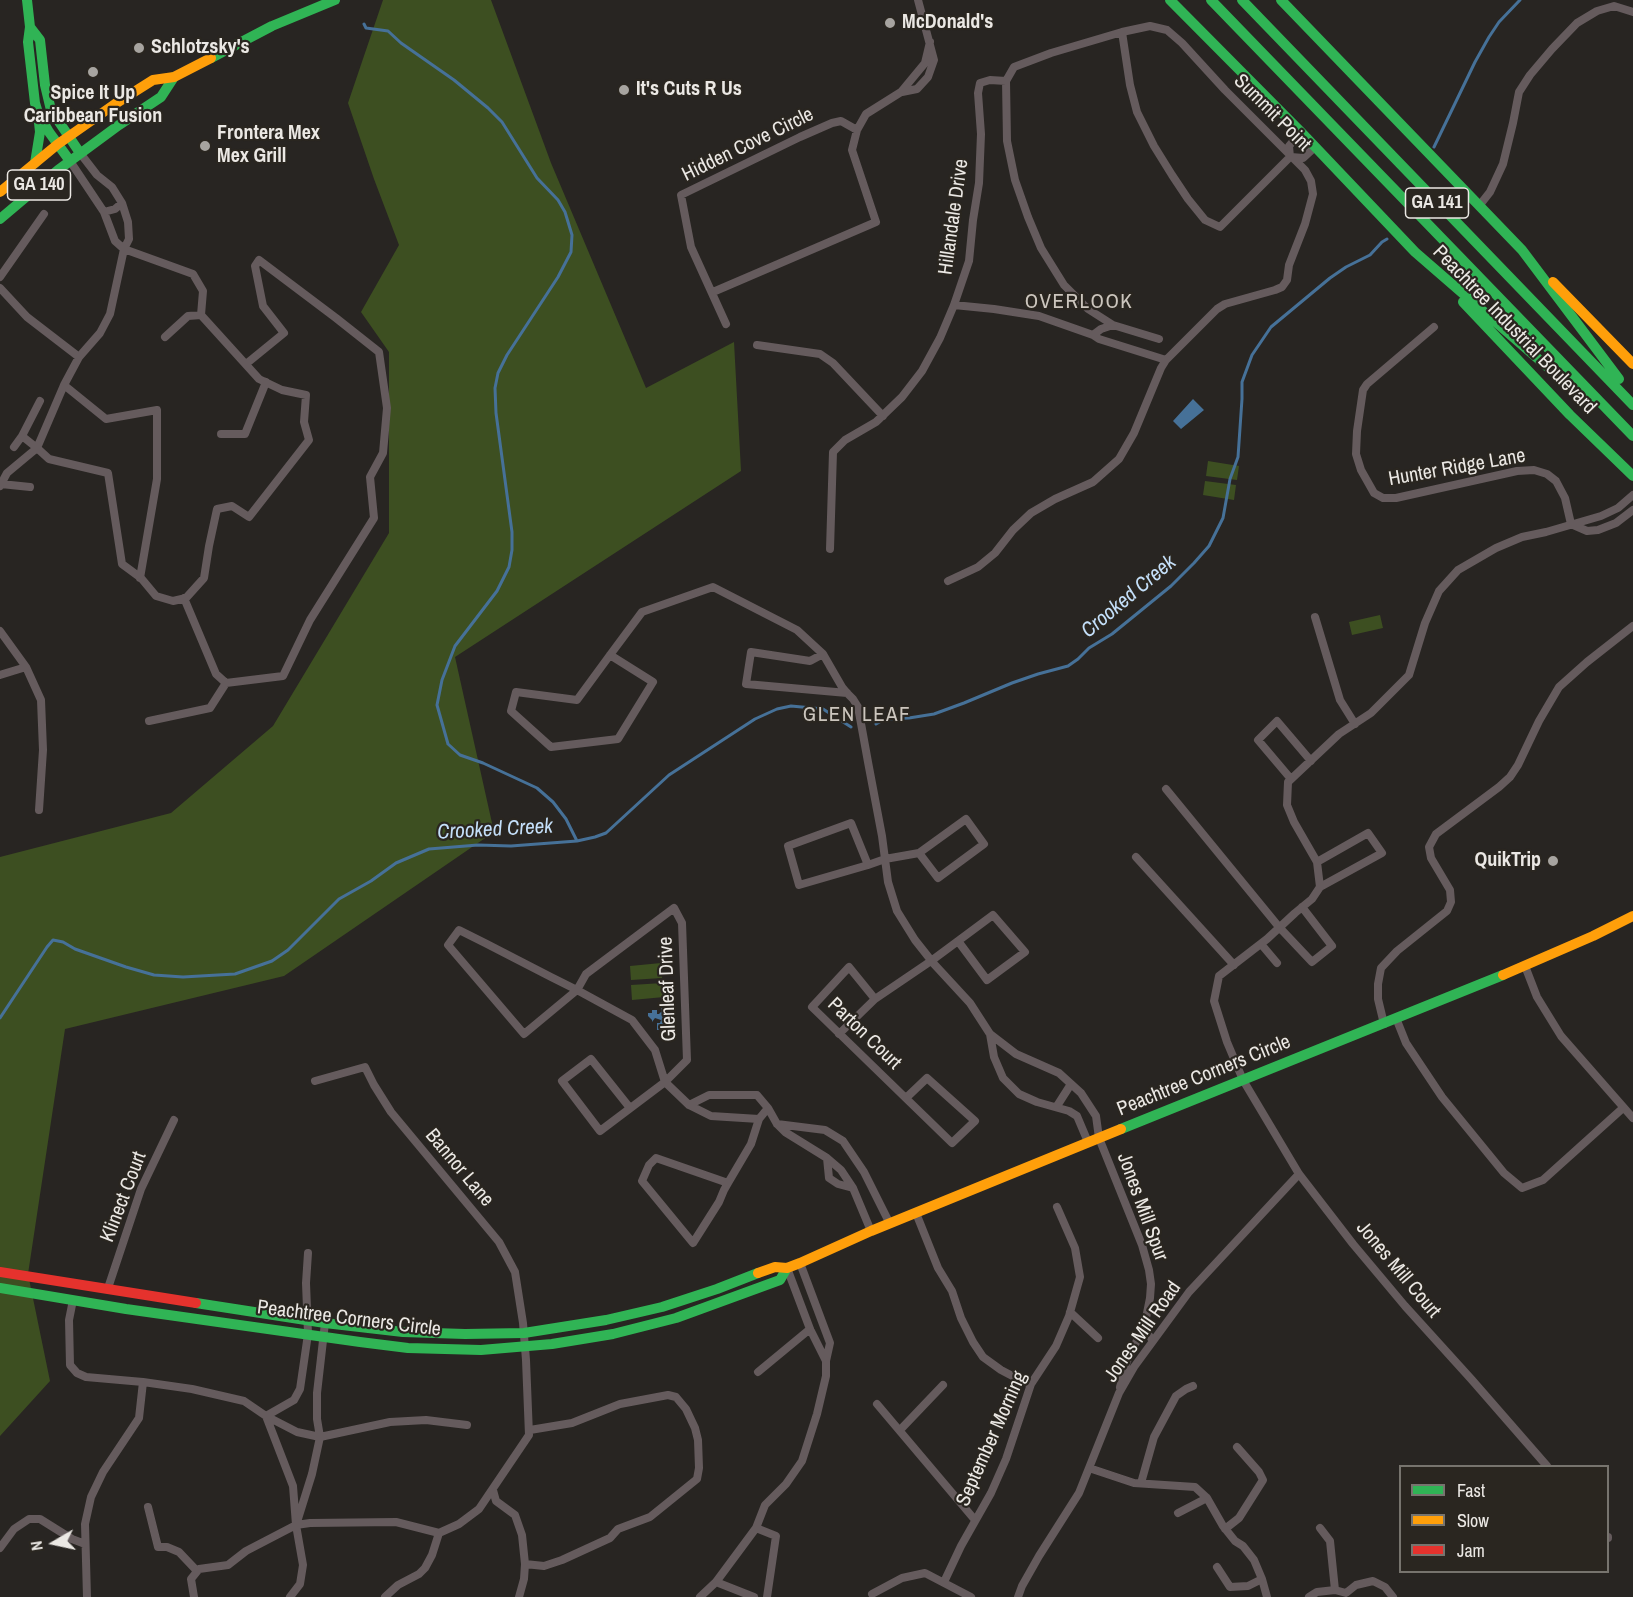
<!DOCTYPE html>
<html>
<head>
<meta charset="utf-8">
<style>
	body { margin:0 }
	#map { position:relative; width:1633px; height:1597px; overflow:hidden; background:#282522; font-family:"Archivo Narrow",sans-serif }
	canvas { display:block }
	.legend { position:absolute; left:1399px; top:1465px; width:210px; height:108px; box-sizing:border-box; background:#2a2620; border:2px solid #77746e; margin:0; padding:8px 10px; list-style:none; font-size:18px; color:#ebe8e4 }
	.legend li { display:flex; align-items:center; gap:12px; height:30px }
	.legend b { width:30px; border:2px solid #77746e }
	.north { position:absolute; left:24px; top:1513px; width:60px; height:60px; -webkit-text-stroke:4px #2a2620; paint-order:stroke; rotate:261deg; font-size:16px; font-weight:700; line-height:24px; text-align:center; color:#ebe8e4 }
	.north::after { content:''; display:block; margin:auto; width:21px; height:27px; background:#ebe8e4; clip-path:polygon(50% 0,100% 100%,50% 72%,0 100%) }
</style>
</head>
<body>
<div id="map">
<canvas width="1633" height="1597"></canvas>
<ul class="legend">
<li><b style="height:8px;background:#30b455"></b>Fast</li>
<li><b style="height:8px;background:#ff9f0a"></b>Slow</li>
<li><b style="height:8px;background:#e5322d"></b>Jam</li>
</ul>
<div class="north">N</div>
</div>
<script>
const ctx = document.querySelector('canvas').getContext('2d');
ctx.lineJoin = 'round';
function fill(path, color) {
  ctx.fillStyle = color;
  ctx.fill(path, 'evenodd');
}
function poly(rows) {
  const path = new Path2D();
  for (const r of rows) {
    path.moveTo(r[0], r[1]);
    for (let i = 2; i < r.length; i += 2) path.lineTo(r[i], r[i + 1]);
  }
  return path;
}
function stroke(path, color, width, dash) {
  ctx.strokeStyle = color;
  ctx.lineWidth = width;
  ctx.lineCap = dash ? 'butt' : 'round';
  ctx.setLineDash(dash || []);
  ctx.stroke(path);
}
function drawText(font, color, halo, rows, align = 'center') {
  ctx.font = font + ' "Archivo Narrow",sans-serif';
  ctx.lineWidth = 4.5;
  ctx.setLineDash([]);
  ctx.textBaseline = 'middle';
  ctx.strokeStyle = halo;
  ctx.fillStyle = color;
  for (const [text, x, y, turn = 0] of rows) {
    ctx.save();
    ctx.translate(x, y);
    ctx.rotate((+turn || 0) * Math.PI / 180);
    ctx.textAlign = isNaN(turn) ? turn : align;
    if (halo) ctx.strokeText(text, 0, 0);
    ctx.fillText(text, 0, 0);
    ctx.restore();
  }
}
fill(poly([
	[383,0,491,0,551,163,646,388,734,342,741,471,455,657,494,832,284,976,65,1029,28,1274,50,1381,0,1436,0,857,171,813,273,726,389,533,389,352,361,312,399,245,374,179,348,103],
	[1208,461,1239,466,1237,480,1206,476],
	[1205,481,1236,485,1234,500,1203,495],
	[1380,615,1383,628,1352,635,1349,622],
	[661,963,662,978,631,980,630,966],
	[663,983,664,997,632,1000,631,985]
]), '#3d4f21');
fill(poly([
	[1193,399,1204,410,1181,429,1173,421],
	[661,1008,667,1008,667,1015,665,1015,663,1021,664,1023,666,1023,666,1027,664,1027,664,1030,657,1030,657,1023,660,1023,661,1020,655,1018,652,1022,652,1020,648,1016,648,1013,652,1013,652,1010,657,1010,657,1014,659,1014,661,1012]
]), '#467198');
stroke(poly([
	[364,24,366,28,388,31,401,43,454,80,488,108,502,122,537,178,558,200,565,212,572,235,571,252,558,277,507,355,498,373,495,388,496,413,512,532,512,550,509,567,497,591,455,646,442,680,437,705,448,744,460,755,483,763,537,788,553,802,566,819,577,841],
	[1434,147,1475,62,1489,37,1499,22,1520,0],
	[876,724,885,719,909,718,934,714,964,703,1012,683,1038,674,1068,666,1078,659,1089,648,1112,634,1171,586,1194,563,1209,546,1223,518,1230,479,1238,457,1242,399,1242,382,1252,355,1271,327,1330,278,1346,267,1370,255,1382,242,1387,239],
	[0,1018,47,947,53,940,63,942,75,949,126,967,154,975,183,977,235,974,272,961,288,950,339,899,371,881,396,863,429,849,478,845,511,846,577,841,595,837,606,833,669,775,755,719,777,709,791,706,823,709,851,727]
]), '#467198', 3);
stroke(poly([
	[1122,32,1130,85,1137,112,1154,146,1172,175,1188,199,1205,220,1220,227,1290,157],
	[902,92,917,89,928,77,934,60,918,0],
	[1290,157,1289,146,1301,132],
	[1291,157,1303,158,1315,147],
	[1479,206,1490,192,1503,164,1513,123,1519,92,1530,75,1552,49,1577,23,1597,11,1614,6,1633,12],
	[104,212,115,209,122,203],
	[0,277,44,214],
	[0,288,27,317,79,357],
	[713,292,876,222,852,150,857,130,866,114,901,92,925,63,930,42],
	[954,305,994,309,1039,316,1093,335,1101,329,1113,325],
	[726,324,691,247,681,195,800,137,832,123,841,121,857,130],
	[1434,327,1367,384,1363,390,1357,431,1356,454,1361,470,1374,493,1383,498,1396,498,1517,471,1534,470,1547,474,1556,481,1565,498,1571,524],
	[1093,335,1099,339,1166,360],
	[165,337,188,316,201,315],
	[757,345,820,354,833,363,883,416],
	[64,385,79,357,100,333,110,314,124,249,129,239,128,222,122,203,112,187,97,175,80,153],
	[221,434,245,434,266,382],
	[22,436,40,401],
	[14,447,22,436,37,448,64,385,106,419,157,410,157,479,140,578],
	[1,484,30,487],
	[0,486,7,473,37,448,49,459,108,473,122,564,141,578,156,596,173,601,186,598,204,578,209,546,217,509,232,506,249,517,309,440,304,422,306,395,282,390,259,379,201,315,203,291,193,274,124,249,115,241,104,212,70,161],
	[1571,524,1587,531,1598,530,1616,523,1633,510],
	[830,549,833,452,845,440,876,422,902,397,922,371,940,338,954,305,969,261,973,220,979,183,981,134,978,93,980,83,990,80,1006,81],
	[948,581,978,567,995,553,1013,530,1031,513,1055,499,1093,482,1119,459,1134,433,1161,368,1166,360,1217,309,1225,304,1275,290,1282,287,1287,280,1289,265,1305,224,1313,194,1311,181,1305,170,1225,90,1182,43,1167,30,1150,26,1122,32,1051,53,1014,67,1006,81,1007,141,1015,180,1028,217,1041,248,1064,285,1088,309,1113,325,1159,339],
	[184,598,216,674,226,683],
	[1315,617,1340,700,1355,724],
	[0,631,26,667,41,700,43,750,39,810],
	[610,655,653,682,618,739,551,747,511,711,516,692,577,700,610,655,642,612,713,587,797,630,823,654],
	[0,675,26,667],
	[847,693,746,684,751,652,810,661,823,654,842,687,847,693,853,699,858,707,868,762,882,836,888,882,897,911,915,940,934,964,970,1003,990,1034,1016,1054,1059,1073,1081,1093,1096,1116,1099,1138,1142,1245,1149,1270,1151,1284,1150,1298,1145,1323,1145,1330,1153,1341],
	[149,721,210,708,226,683,283,676,310,620,374,518,370,477,383,453,387,408,379,352,336,318,259,260,255,266,263,306,284,333,246,364],
	[1291,779,1258,740,1277,721,1311,761],
	[1166,789,1279,927,1312,962,1332,946,1302,907],
	[1136,857,1234,965],
	[1317,862,1368,833,1382,853,1320,887],
	[868,865,851,823,788,846,799,885,868,865,885,859,919,853,966,819,984,844,938,878,919,853],
	[1261,944,1277,963],
	[1525,966,1537,997,1561,1036,1633,1118],
	[577,990,586,974,674,908,682,923,687,1060,665,1082,655,1050,632,1020,577,990,551,977,485,943,459,930,448,945,524,1034,577,990],
	[1396,1018,1406,1043,1442,1097,1504,1173,1522,1188,1543,1180,1623,1108],
	[1384,1024,1378,999,1378,984,1381,968,1397,951,1447,911,1451,902,1450,890,1431,858,1429,847,1436,834,1499,787,1510,777,1518,765,1539,721,1559,687,1587,662,1633,626],
	[839,1034,875,999],
	[990,1034,994,1057,1003,1078,1019,1094,1037,1102,1069,1111,1077,1116,1088,1142],
	[315,1081,365,1067,374,1085,391,1112,499,1242,515,1272,523,1323,526,1360,529,1435,479,1509,459,1524,439,1533,432,1555,425,1568,419,1574,398,1585,385,1597],
	[906,1098,927,1078,975,1121,952,1143,812,1007,849,967,875,999,931,961,958,941,993,915,1025,952,987,980,958,941],
	[689,1105,709,1095,757,1095,768,1108],
	[1057,1106,1071,1084],
	[630,1108,591,1059,562,1081,600,1131,665,1082,689,1105,711,1116,759,1119],
	[777,1124,825,1130,843,1141,864,1172,890,1224],
	[827,1158,841,1170,853,1188],
	[728,1183,656,1158,649,1165,642,1181,693,1243,719,1202,724,1190,728,1183,751,1144,759,1119,768,1108,777,1124,785,1132,827,1158,829,1178,838,1184,853,1188,871,1231],
	[916,1213,938,1268,952,1291,961,1318,973,1342,983,1357,1001,1370,1020,1380,1031,1384],
	[787,1268,810,1329,826,1361,830,1343,800,1263],
	[108,1288,141,1189,174,1120],
	[73,1300,69,1320,70,1365,77,1373,86,1377,143,1382,139,1418,103,1472,91,1497,85,1524,87,1597],
	[1070,1312,1098,1338],
	[758,1372,810,1329],
	[143,1382,192,1389,244,1401,266,1416,297,1432,320,1437,390,1422,426,1420,467,1425],
	[1120,1387,1127,1361,1145,1324],
	[877,1404,975,1520],
	[899,1430,901,1429,943,1385],
	[1547,1466,1472,1380,1405,1306,1353,1244,1299,1174,1243,1080,1227,1042,1214,1001,1219,976,1267,939,1295,913,1312,899,1320,887,1317,862,1294,822,1287,805,1288,782,1339,734,1371,713,1409,675,1425,623,1439,591,1458,570,1496,548,1522,537,1546,532,1601,516,1618,508,1633,495],
	[1089,1468,1134,1483,1195,1487,1207,1498,1223,1526,1235,1541,1243,1546,1254,1560,1262,1579,1267,1597],
	[1141,1483,1154,1437,1176,1396,1186,1389,1193,1386],
	[493,1490,496,1501,515,1515,522,1535,525,1564,524,1579,519,1597],
	[148,1507,158,1547,167,1547,179,1552,197,1571],
	[1178,1513,1207,1498],
	[297,1522,312,1474,320,1437,317,1419,317,1393,325,1323],
	[756,1528,765,1505,786,1484,802,1461,817,1414,826,1376,826,1361],
	[1225,1529,1239,1518,1263,1480,1259,1472,1237,1447],
	[1608,1537,1608,1538],
	[0,1548,14,1529,29,1519,40,1519,72,1539,85,1544],
	[525,1564,544,1566,562,1560,610,1538,618,1529,650,1517,697,1479,699,1468,698,1440,695,1428,686,1409,676,1397,668,1395,620,1404,572,1423,530,1430],
	[1217,1567,1230,1587,1248,1586,1262,1579],
	[716,1582,754,1597],
	[944,1582,961,1546,991,1493,1006,1459,1031,1384,1056,1346,1069,1316,1080,1277,1075,1248,1057,1207],
	[1335,1590,1346,1593,1356,1585,1373,1581,1385,1587,1393,1597],
	[872,1594,902,1578,925,1573,971,1597],
	[194,1597,191,1579,199,1569,228,1565,246,1551,296,1525,310,1523,396,1522,439,1533],
	[290,1597,300,1584,303,1565,296,1525,293,1486,266,1416,294,1400,300,1389,308,1334,306,1283,308,1253],
	[700,1597,716,1582,756,1528,776,1536,767,1597],
	[1018,1597,1022,1586,1039,1556,1079,1493,1119,1393,1134,1367,1189,1292,1299,1174],
	[1309,1597,1317,1592,1335,1590,1330,1541,1320,1528]
]), '#655b5d', 8);
stroke(poly([
	[27,0,30,27,28,42,35,103,38,113,49,132,70,161],
	[1170,0,1301,132,1415,252],
	[1211,0,1633,436],
	[1242,0,1633,405],
	[1281,0,1522,250],
	[30,27,40,40,45,85,51,110,80,153],
	[211,58,272,26,335,0],
	[35,163,40,132,38,113],
	[0,219,58,170,119,125,161,97,174,77],
	[1522,250,1619,379],
	[1415,252,1589,403],
	[1463,302,1570,415,1633,476],
	[1121,1129,1503,975],
	[0,1288,126,1309,360,1342,408,1348,481,1350,552,1344,613,1334,676,1318,780,1280,787,1268],
	[196,1303,325,1323,403,1332,465,1334,524,1333,606,1320,662,1307,717,1289,758,1273]
]), '#30b455', 10);
stroke(poly([
	[0,192,58,144,115,104,153,80,174,77,211,58],
	[1553,282,1633,364],
	[1503,975,1593,936,1633,916],
	[758,1273,775,1267,787,1268,800,1263,871,1231,1121,1129]
]), '#ff9f0a', 10);
stroke(poly([
	[0,1272,196,1303]
]), '#e5322d', 10);
for (const [x, y, r, color] of [
	[890,23,6,"#a7a4a0"],
	[139,48,6,"#a7a4a0"],
	[93,72,6,"#a7a4a0"],
	[624,90,6,"#a7a4a0"],
	[205,146,6,"#a7a4a0"],
	[1553,861,6,"#a7a4a0"]
]) {
  const dot = new Path2D();
  dot.arc(x, y, r, 0, 2 * Math.PI);
  ctx.fillStyle = color;
  ctx.fill(dot);
  stroke(dot, '#2a2620', 2);
}
for (const [x, y, w] of [
	[39,185,63],
	[1437,203,63]
]) {
  const box = new Path2D();
  box.roundRect(x - w / 2, y - 15, w, 30, 4.5);
  ctx.fillStyle = '#2a2620';
  ctx.fill(box);
  stroke(box, '#ebe8e4', 1.5);
}
drawText('bold 18px', '#ebe8e4', null, [
	["GA 140",39,185],
	["GA 141",1437,203]
]);
drawText('bold 20px', '#ebe8e4', '#2a2620', [
	["McDonald's",902,23],
	["Schlotzsky's",151,48],
	["It's Cuts R Us",636,90],
	["Spice It Up",93,94,"center"],
	["Caribbean Fusion",93,117,"center"],
	["Frontera Mex",217,134],
	["Mex Grill",217,157],
	["QuikTrip",1541,861,"right"]
], 'left');
drawText('20px', '#ebe8e4', '#2a2620', [
	["Summit Point",1272,113,45],
	["Hidden Cove Circle",748,145,-26],
	["Hillandale Drive",954,217,-82],
	["Peachtree Industrial Boulevard",1514,330,46],
	["Hunter Ridge Lane",1457,468,-10],
	["Glenleaf Drive",668,989,-92],
	["Parton Court",864,1034,44],
	["Peachtree Corners Circle",1204,1076,-22],
	["Bannor Lane",459,1168,50],
	["Klinect Court",124,1197,-69],
	["Jones Mill Spur",1142,1207,70],
	["Jones Mill Court",1398,1270,50],
	["Peachtree Corners Circle",349,1319,7],
	["Jones Mill Road",1143,1332,-55],
	["September Morning",992,1439,-66]
]);
ctx.letterSpacing = '1.5px';
drawText('21px', '#ccc6be', '#2a2620', [
	["OVERLOOK",1079,302],
	["GLEN LEAF",857,715]
]);
ctx.letterSpacing = '0px';
drawText('italic 21px', '#c4dff9', '#2a2620', [
	["Crooked Creek",1129,597,-40],
	["Crooked Creek",495,830,-3]
]);
</script>
</body>
</html>
